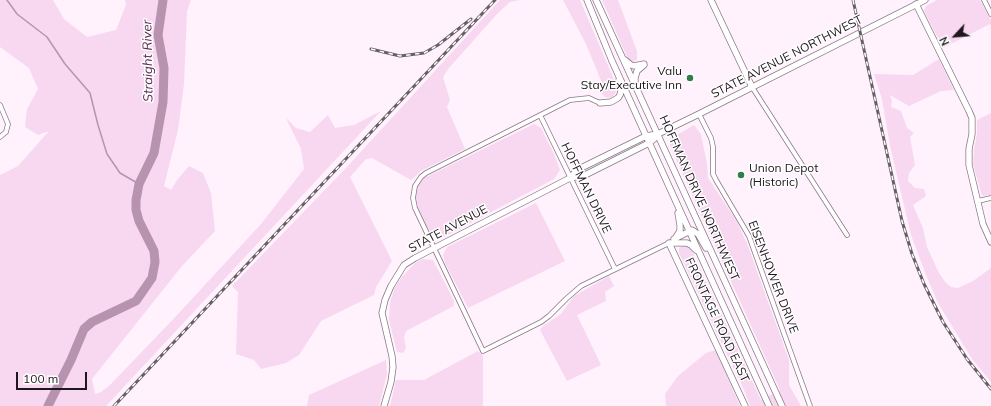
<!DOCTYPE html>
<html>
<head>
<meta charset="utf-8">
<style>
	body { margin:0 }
	#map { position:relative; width:991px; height:406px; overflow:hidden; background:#fff2fc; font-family:Mulish,sans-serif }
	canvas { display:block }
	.north { position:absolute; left:935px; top:16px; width:40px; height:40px; -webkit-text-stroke:3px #fff; paint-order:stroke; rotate:244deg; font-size:11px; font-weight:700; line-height:16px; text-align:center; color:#1e171d }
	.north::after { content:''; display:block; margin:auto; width:14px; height:18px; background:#1e171d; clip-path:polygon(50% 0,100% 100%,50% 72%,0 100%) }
	.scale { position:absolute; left:16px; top:372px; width:71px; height:18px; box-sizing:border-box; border:2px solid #1e171d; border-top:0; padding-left:5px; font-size:12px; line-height:14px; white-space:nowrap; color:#1e171d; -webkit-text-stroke:3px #fff; paint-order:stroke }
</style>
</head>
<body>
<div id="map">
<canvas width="991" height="406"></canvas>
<div class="north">N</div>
<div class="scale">100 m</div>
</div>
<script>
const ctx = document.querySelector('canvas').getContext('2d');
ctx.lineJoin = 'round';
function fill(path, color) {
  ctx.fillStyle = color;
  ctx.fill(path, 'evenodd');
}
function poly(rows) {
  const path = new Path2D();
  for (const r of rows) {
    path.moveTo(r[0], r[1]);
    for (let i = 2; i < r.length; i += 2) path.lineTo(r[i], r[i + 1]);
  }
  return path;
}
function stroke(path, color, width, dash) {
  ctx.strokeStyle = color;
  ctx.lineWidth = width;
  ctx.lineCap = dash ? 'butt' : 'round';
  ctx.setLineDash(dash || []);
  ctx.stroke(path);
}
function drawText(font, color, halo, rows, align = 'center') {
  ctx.font = font + ' Mulish,sans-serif';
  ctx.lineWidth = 3;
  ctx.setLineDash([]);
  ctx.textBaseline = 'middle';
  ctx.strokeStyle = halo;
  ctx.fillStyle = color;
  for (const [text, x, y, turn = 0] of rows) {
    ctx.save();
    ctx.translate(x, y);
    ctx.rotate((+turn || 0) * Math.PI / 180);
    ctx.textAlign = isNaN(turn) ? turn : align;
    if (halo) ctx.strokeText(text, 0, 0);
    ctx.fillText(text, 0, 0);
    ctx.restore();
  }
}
fill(poly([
	[0,0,53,0,64,19,87,37,116,30,126,5,125,0,191,0,187,11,184,84,178,130,164,186,171,190,177,180,189,166,203,173,211,193,215,231,182,266,92,379,95,394,101,392,111,384,179,313,261,224,304,169,301,149,286,118,296,128,310,132,328,115,335,128,354,125,381,111,106,406,0,406,0,175,18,166,49,131,38,135,25,127,27,109,38,89,29,68,0,47],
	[500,0,520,0,510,2,497,14,449,68,443,77,450,100,447,107,465,149,421,171,411,180,372,158,366,159,350,177,392,261,376,287,374,295,321,321,299,355,286,363,261,369,254,360,236,354,238,292,232,286,346,168],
	[563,0,580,0,615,82,617,90,612,98,605,97,602,94,602,83,586,44],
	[602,0,618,0,637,51,637,60,633,62,628,59],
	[937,0,980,0,991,20,991,26,990,24,943,48,924,11,926,6],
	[939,59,954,90,941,91,909,106,890,95,892,101,891,107,901,111,907,128,914,133,910,137,915,165,909,173,908,181,915,188,924,189,926,196,913,205,923,228,927,247,939,273,946,283,951,287,958,288,973,281,991,268,991,382,972,359,938,303,926,275,911,235,890,146,882,99,874,74,913,75],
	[991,113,991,195,982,196,973,164,974,150,977,133,977,120],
	[534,124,541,128,554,154,560,170,554,179,442,238,435,235,426,227,419,211,415,198,418,185,424,178],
	[694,125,701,134,707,164,708,178,736,220,748,246,789,360,789,385,801,406,750,406,744,390,679,253,679,248,684,245,691,249,761,400,780,390,670,146,670,139],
	[536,203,565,261,468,308,445,263,443,255,447,247],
	[422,259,433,260,454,301,454,306,406,331,404,338,406,348,403,353,397,352,389,320,390,303,395,287,401,278,415,263],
	[609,276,614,286,605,292,606,301,577,315,601,365,567,381,540,330,543,326,561,314,574,296],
	[716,350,740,406,666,406,665,394,678,376,706,353],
	[478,351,483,355,483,406,390,406,396,380,424,380],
	[386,360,387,374,379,406,307,406,309,395]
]), '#f7d8f0');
stroke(poly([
	[7,0,17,14,47,37,65,64,90,93,98,125,107,154,120,173,139,184]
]), '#b793b0', 1.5);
stroke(poly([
	[48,406,71,360,84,329,92,322,136,301,152,278,155,262,154,251,139,221,136,210,136,200,139,184,154,153,163,102,164,68,158,35,163,0]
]), '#b793b0', 9);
const street = poly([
	[984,0,991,14],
	[752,87,847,235],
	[600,103,589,98,570,100,426,173,421,177,415,186,413,198,415,208,483,351,541,322,549,316,566,299,581,286,669,243],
	[0,105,8,124,6,132,0,137],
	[699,114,711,138,713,147,713,174,716,180,749,236,810,406],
	[540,115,615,269],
	[978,201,991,198]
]);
const secondary = poly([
	[587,0,612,61,769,406],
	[596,0,782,406],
	[711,0,752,87],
	[916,4,969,111,972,118,972,134,969,149,969,165,983,224,991,242],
	[625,60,631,65,634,66,644,64],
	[635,83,635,78,637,71,644,65],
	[600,103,611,102,618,98,620,95,621,90,619,80],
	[570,178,576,171,581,168,646,136,658,134,699,114,925,0],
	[676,237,680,231,680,225,678,213],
	[674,239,692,230,698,234,706,248],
	[669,243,745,406],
	[669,243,687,243,691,245,696,250],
	[384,406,391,382,393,367,392,356,382,313,385,300,391,286,404,265,415,258,570,178,585,175,649,143,654,139,658,134]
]);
stroke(street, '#8a7886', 5.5);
stroke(secondary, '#8a7886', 7);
stroke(street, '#fff', 4);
stroke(secondary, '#fff', 5.5);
const rail = poly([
	[853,0,902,221,912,254,924,284,943,322,967,359,991,389],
	[371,49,400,56,424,53,438,45,471,19],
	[114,406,495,0]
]);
stroke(rail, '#685f66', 3);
stroke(rail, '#fff', 1.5, [4.5]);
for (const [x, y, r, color] of [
	[690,78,4,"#307e4e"],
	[741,175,4,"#307e4e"]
]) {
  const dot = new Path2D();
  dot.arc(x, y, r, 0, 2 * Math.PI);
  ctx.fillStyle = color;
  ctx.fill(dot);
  stroke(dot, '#fff', 1.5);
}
drawText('12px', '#1e171d', '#fff', [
	["STATE AVENUE NORTHWEST",787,57,-27],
	["HOFFMAN DRIVE",586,188,64],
	["HOFFMAN DRIVE NORTHWEST",699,198,66],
	["STATE AVENUE",448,229,-28],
	["EISENHOWER DRIVE",773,277,69],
	["FRONTAGE ROAD EAST",717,320,65]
]);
drawText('12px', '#1e171d', '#fff', [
	["Valu",682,71],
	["Stay/Executive Inn",682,85],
	["Union Depot",749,168,"left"],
	["(Historic)",749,182,"left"]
], 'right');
drawText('italic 13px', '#56284f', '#fff', [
	["Straight River",148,61,-91]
]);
</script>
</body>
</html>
